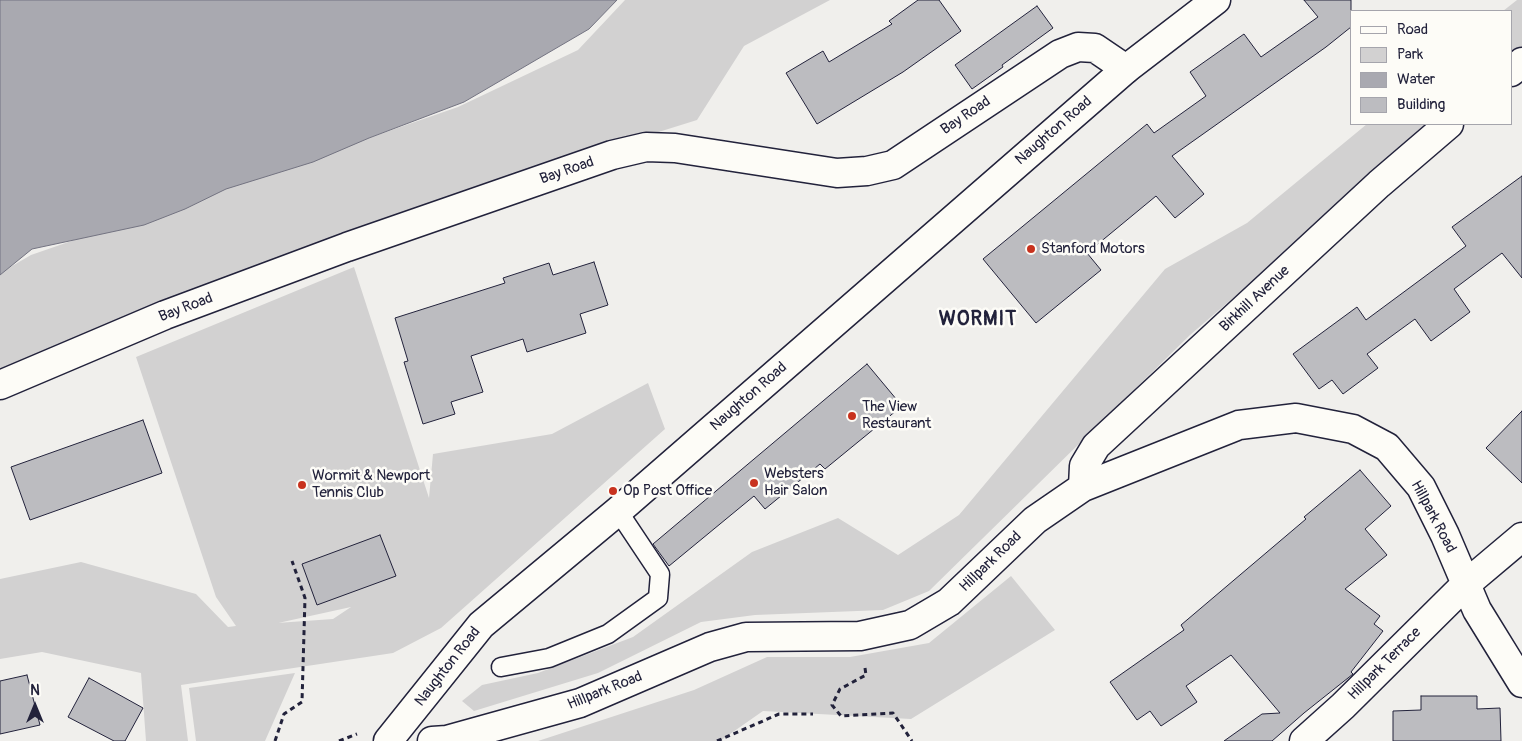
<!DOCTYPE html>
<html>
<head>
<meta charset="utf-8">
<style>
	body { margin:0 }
	#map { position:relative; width:1522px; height:741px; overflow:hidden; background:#f0efec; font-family:Pangolin,sans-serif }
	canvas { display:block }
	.legend { position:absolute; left:1350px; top:10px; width:162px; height:115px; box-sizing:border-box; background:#fdfcf7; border:1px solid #a5a5ac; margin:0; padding:6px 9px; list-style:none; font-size:15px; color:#22223b }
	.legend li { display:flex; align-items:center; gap:10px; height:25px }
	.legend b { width:25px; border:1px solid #a5a5ac }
	.north { position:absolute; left:10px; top:681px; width:50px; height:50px; -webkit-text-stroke:4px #fdfcf7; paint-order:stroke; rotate:0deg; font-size:14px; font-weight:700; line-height:20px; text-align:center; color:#22223b }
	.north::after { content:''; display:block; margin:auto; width:18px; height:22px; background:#22223b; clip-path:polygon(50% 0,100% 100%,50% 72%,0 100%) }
</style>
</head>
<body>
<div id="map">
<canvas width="1522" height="741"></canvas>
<ul class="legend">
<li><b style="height:6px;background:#fdfcf7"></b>Road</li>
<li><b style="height:14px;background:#d2d1d1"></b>Park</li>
<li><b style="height:14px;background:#a9a9b0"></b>Water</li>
<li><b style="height:14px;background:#bcbcc0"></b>Building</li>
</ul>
<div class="north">N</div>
</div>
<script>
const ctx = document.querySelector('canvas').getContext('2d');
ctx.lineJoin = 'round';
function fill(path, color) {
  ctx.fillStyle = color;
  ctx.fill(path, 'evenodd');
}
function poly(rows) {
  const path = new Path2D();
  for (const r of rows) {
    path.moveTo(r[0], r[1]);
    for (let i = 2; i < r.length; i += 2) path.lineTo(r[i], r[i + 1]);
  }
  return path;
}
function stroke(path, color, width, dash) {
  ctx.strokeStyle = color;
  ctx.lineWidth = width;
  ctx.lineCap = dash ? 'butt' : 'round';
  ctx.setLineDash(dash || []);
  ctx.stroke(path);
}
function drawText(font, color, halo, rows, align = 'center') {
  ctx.font = font + ' Pangolin,sans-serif';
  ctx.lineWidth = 5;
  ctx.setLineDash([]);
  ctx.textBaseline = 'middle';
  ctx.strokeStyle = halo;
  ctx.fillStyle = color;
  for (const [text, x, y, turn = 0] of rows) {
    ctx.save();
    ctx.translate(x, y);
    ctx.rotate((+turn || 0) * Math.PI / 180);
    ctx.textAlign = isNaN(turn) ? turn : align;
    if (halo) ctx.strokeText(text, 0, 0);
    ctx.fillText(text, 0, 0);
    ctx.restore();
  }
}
fill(poly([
	[625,0,830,0,744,46,697,120,457,195,0,373,0,273,31,255,458,107,578,50],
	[1517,0,1522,0,1522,49,1511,59,1511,11,1503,11],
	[1367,124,1435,124,1190,335,929,591,883,610,755,615,701,622,598,673,474,711,462,701,482,685,538,673,633,637,752,552,838,518,898,555,959,515,1165,269,1247,223],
	[354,267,429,498,433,454,552,434,648,383,665,429,441,628,393,653,181,685,188,741,146,741,141,673,42,652,0,659,0,579,81,562,196,594,228,627,236,626,216,597,136,357],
	[351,607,333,619,277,623,278,623],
	[1011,576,1055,630,911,719,763,711,720,741,538,741,694,690,767,657,850,657,929,643],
	[295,673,265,741,196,741,189,688]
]), '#d2d1d1');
const water = poly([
	[0,0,617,0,589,29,464,102,369,138,313,162,226,189,185,209,144,225,32,249,0,275,0,0]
]);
fill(water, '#a9a9b0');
stroke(water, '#737381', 1);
const building = poly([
	[918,0,939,0,961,31,903,72,817,124,786,73,823,51,829,62,892,24,889,21,918,0],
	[1304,0,1351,0,1351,27,1326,47,1172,156,1204,194,1175,218,1156,196,1087,253,1101,270,1036,323,983,259,1147,124,1154,133,1206,96,1190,72,1244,34,1261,57,1318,17,1304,0],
	[1037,6,1053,28,1002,65,1003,67,972,89,955,65,1037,6],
	[1522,176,1522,278,1502,253,1454,289,1470,312,1431,341,1415,319,1367,354,1378,368,1343,394,1332,380,1319,389,1293,354,1357,307,1366,320,1466,246,1452,227,1522,176],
	[594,262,608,305,580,314,586,333,527,352,523,339,471,356,483,392,451,402,455,414,423,424,404,362,408,361,395,318,505,283,503,278,549,263,553,275,594,262],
	[867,364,902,406,825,469,820,464,765,509,754,496,669,566,653,544,867,364],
	[1522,411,1522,483,1486,448,1522,411],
	[143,420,162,473,30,520,11,467,143,420],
	[1360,470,1391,506,1365,529,1387,555,1345,589,1380,616,1374,624,1383,631,1351,672,1353,674,1304,713,1272,741,1224,741,1262,714,1280,713,1231,655,1186,686,1197,702,1161,726,1150,711,1137,720,1110,682,1184,630,1181,625,1306,519,1304,517,1360,470],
	[380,535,396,576,317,605,302,564,380,535],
	[27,675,40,725,0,734,0,681,27,675],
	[89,678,143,708,125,741,114,741,68,717,89,678],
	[1421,696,1477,696,1477,709,1500,708,1501,741,1393,741,1393,711,1421,710,1421,696]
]);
fill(building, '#bcbcc0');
stroke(building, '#22223b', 1);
const service = poly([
	[501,667,549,658,608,634,658,598,660,574,618,511]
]);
const minor = poly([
	[1511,72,1522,62],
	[0,385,165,315,347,247,612,155,646,147,675,148,837,173,867,171,893,165,1060,54,1078,47,1095,48,1126,69],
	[1083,487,1084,466,1096,446,1379,184,1449,124],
	[432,741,447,740,580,703,710,647,746,637,860,636,910,625,949,602,1035,520,1083,487,1239,425,1296,418,1353,429,1387,447,1421,487,1445,535,1477,610,1522,683],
	[1304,741,1343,706,1465,585,1522,537]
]);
const secondary = poly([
	[388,741,481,625,618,511,1126,69,1216,0]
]);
stroke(service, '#22223b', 21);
stroke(minor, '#22223b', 31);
stroke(secondary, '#22223b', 31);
stroke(poly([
	[865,668,866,675,840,689,832,705,841,716,893,713,912,741],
	[275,741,284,714,302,702,305,598,292,561],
	[339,741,357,734],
	[717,741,779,714,813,714]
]), '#22223b', 3, [5, 4]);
stroke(service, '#fdfcf7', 18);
stroke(minor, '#fdfcf7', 28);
stroke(secondary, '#fdfcf7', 28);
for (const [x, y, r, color] of [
	[1031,249,5,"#c8321e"],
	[852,416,5,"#c8321e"],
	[754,483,5,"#c8321e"],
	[302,485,5,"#c8321e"],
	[613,491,5,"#c8321e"]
]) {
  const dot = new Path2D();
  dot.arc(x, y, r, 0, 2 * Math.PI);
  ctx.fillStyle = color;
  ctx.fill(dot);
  stroke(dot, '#fdfcf7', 2);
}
drawText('15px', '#22223b', '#fdfcf7', [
	["Bay Road",966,116,-34],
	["Naughton Road",1054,131,-41],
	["Bay Road",567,171,-19],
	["Birkhill Avenue",1255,299,-43],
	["Bay Road",186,308,-21],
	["Naughton Road",749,397,-41],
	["Hillpark Road",1433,517,62],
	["Hillpark Road",991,562,-44],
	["Hillpark Terrace",1385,664,-45],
	["Naughton Road",448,667,-52],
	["Hillpark Road",605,691,-22]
]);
drawText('15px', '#22223b', '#fdfcf7', [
	["Stanford Motors",1041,249],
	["The View",862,407],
	["Restaurant",862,424],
	["Websters",764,474],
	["Hair Salon",764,491],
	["Wormit & Newport",312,476],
	["Tennis Club",312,493],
	["Op Post Office",623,491]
], 'left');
ctx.letterSpacing = '1px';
drawText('bold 20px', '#22223b', '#fdfcf7', [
	["WORMIT",978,320]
]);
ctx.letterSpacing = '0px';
</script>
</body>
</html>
